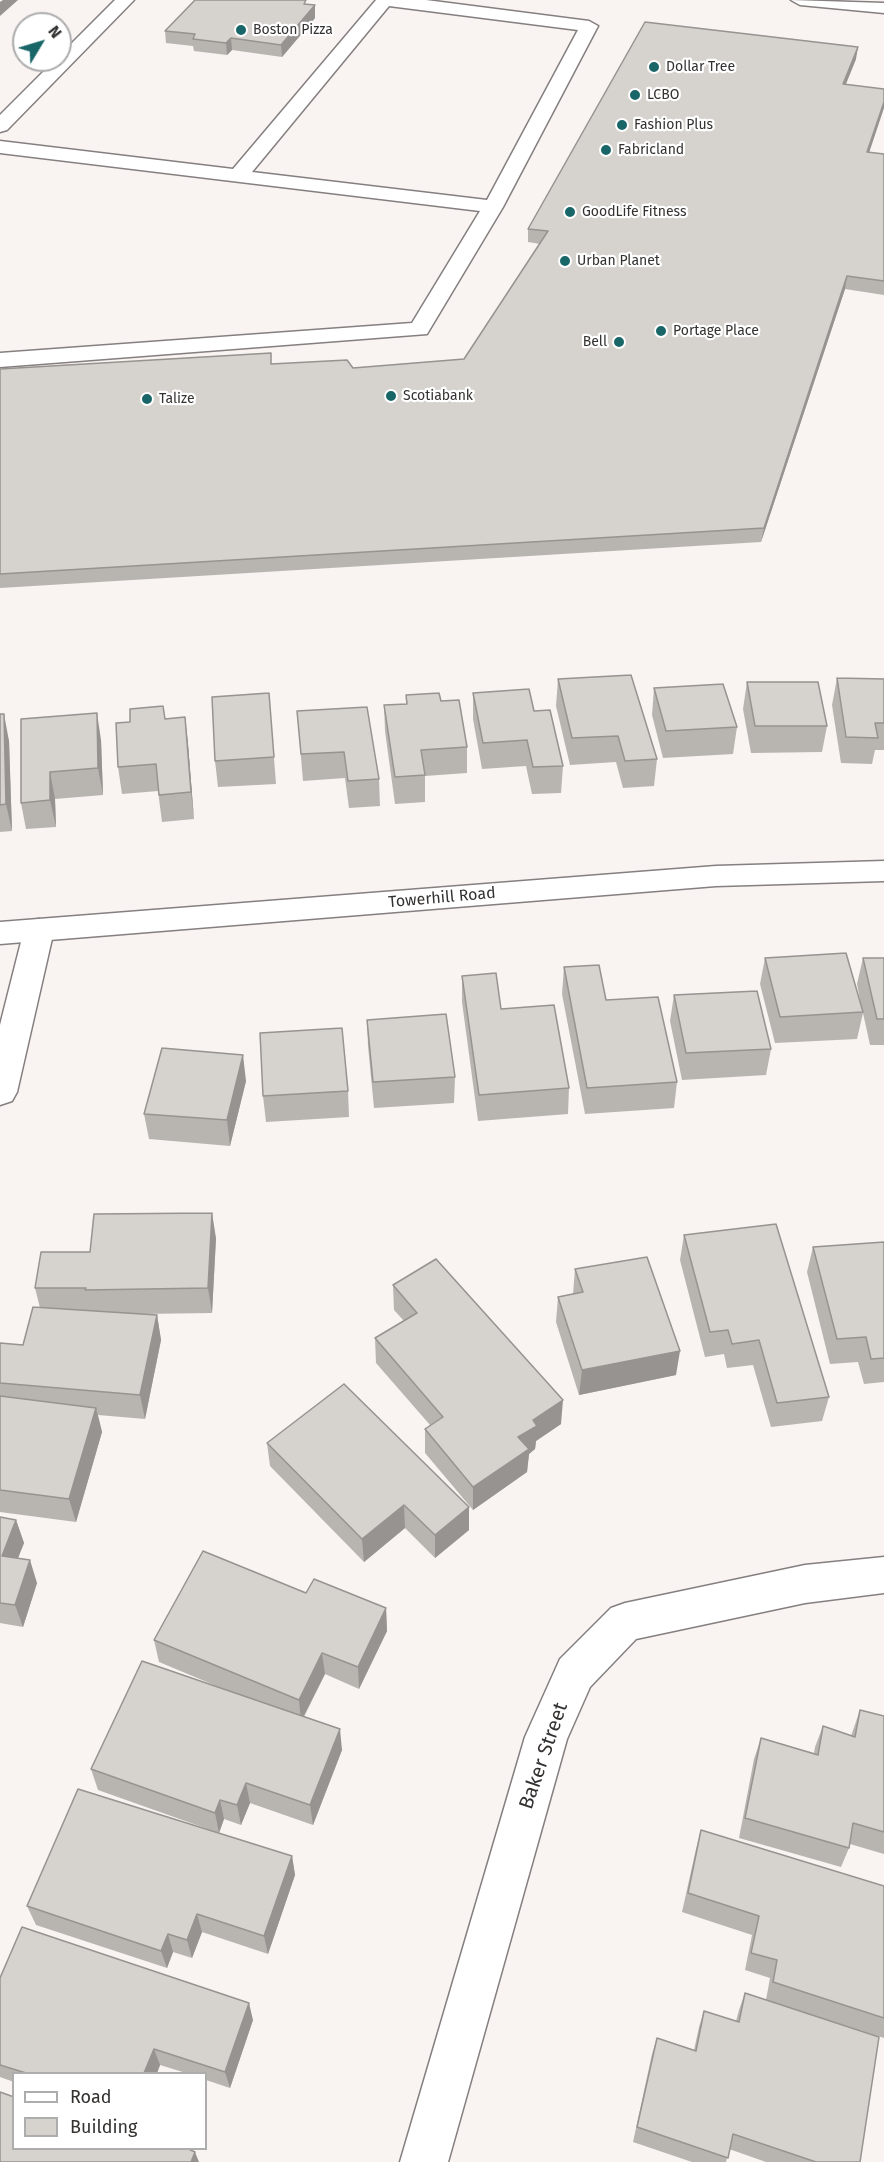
<!DOCTYPE html>
<html>
<head>
<meta charset="utf-8">
<style>
	body { margin:0 }
	#map { position:relative; width:884px; height:2162px; overflow:hidden; background:#f9f3f2; font-family:"Fira Sans",sans-serif }
	canvas { display:block }
	.legend { position:absolute; left:12px; top:2072px; width:195px; height:78px; box-sizing:border-box; background:#fff; border:2px solid #aeadad; margin:0; padding:8px 10px; list-style:none; font-size:18px; color:#343231 }
	.legend li { display:flex; align-items:center; gap:12px; height:30px }
	.legend b { width:30px; border:2px solid #aeadad }
	.north { position:absolute; left:12px; top:12px; width:60px; height:60px; box-sizing:border-box; background:#fff; border:2px solid #aeadad; border-radius:50%; rotate:52deg; font-size:16px; font-weight:700; line-height:24px; text-align:center; color:#343231 }
	.north::after { content:''; display:block; margin:auto; width:21px; height:27px; background:#186668; clip-path:polygon(50% 0,100% 100%,50% 72%,0 100%) }
</style>
</head>
<body>
<div id="map">
<canvas width="884" height="2162"></canvas>
<ul class="legend">
<li><b style="height:8px;background:#fff"></b>Road</li>
<li><b style="height:16px;background:#d6d2ce"></b>Building</li>
</ul>
<div class="north">N</div>
</div>
<script>
const ctx = document.querySelector('canvas').getContext('2d');
ctx.lineJoin = 'round';
function poly(rows) {
  const path = new Path2D();
  for (const r of rows) {
    path.moveTo(r[0], r[1]);
    for (let i = 2; i < r.length; i += 2) path.lineTo(r[i], r[i + 1]);
  }
  return path;
}
function stroke(path, color, width, dash) {
  ctx.strokeStyle = color;
  ctx.lineWidth = width;
  ctx.lineCap = dash ? 'butt' : 'round';
  ctx.setLineDash(dash || []);
  ctx.stroke(path);
}
function fill(path, color) {
  ctx.fillStyle = color;
  ctx.fill(path, 'evenodd');
}
function drawText(font, color, halo, rows, align = 'center') {
  ctx.font = font + ' "Fira Sans",sans-serif';
  ctx.lineWidth = 4.5;
  ctx.setLineDash([]);
  ctx.textBaseline = 'middle';
  ctx.strokeStyle = halo;
  ctx.fillStyle = color;
  for (const [text, x, y, turn = 0] of rows) {
    ctx.save();
    ctx.translate(x, y);
    ctx.rotate((+turn || 0) * Math.PI / 180);
    ctx.textAlign = isNaN(turn) ? turn : align;
    if (halo) ctx.strokeText(text, 0, 0);
    ctx.fillText(text, 0, 0);
    ctx.restore();
  }
}
const service = poly([
	[115,0,134,0,7,130,0,132,0,115,55,60,60,60,60,55,115,0],
	[376,0,426,0,589,21,598,26,503,207,427,334,0,367,0,353,412,323,480,211,0,153,0,141,233,169,376,0],
	[389,6,578,30,487,200,252,172,389,6]
]);
const minor = poly([
	[39,919,50,922,54,930,17,1092,12,1101,0,1105,0,1025,24,930,28,922,39,919],
	[884,1557,884,1593,805,1603,636,1639,590,1687,567,1739,448,2162,400,2162,525,1737,560,1659,611,1608,625,1603,805,1565,884,1557]
]);
const tertiary = poly([
	[791,0,884,3,884,13,800,5,791,0],
	[884,861,884,881,716,886,0,944,0,922,716,866,884,861]
]);
stroke(service, '#857f7f', 3);
stroke(minor, '#857f7f', 3);
stroke(tertiary, '#857f7f', 3);
fill(service, '#fff');
fill(minor, '#fff');
fill(tertiary, '#fff');
fill(poly([
	[307,4,315,18,282,57,232,50,227,55,194,51,193,46,166,43,165,31],
	[856,59,846,84,869,152,884,154,884,295,845,289,761,542,0,588,0,369,272,364,353,368,464,359,540,244,528,242,528,229],
	[837,678,884,679,884,750,875,750,872,764,841,763,832,705],
	[558,679,657,759,654,786,623,788,616,762,570,765,556,706],
	[747,682,827,726,822,752,751,753,743,709],
	[654,688,737,727,733,754,663,758,652,715],
	[269,693,276,784,218,787,215,761],
	[473,693,534,711,563,766,561,793,532,794,526,766,482,769,473,719],
	[406,695,441,701,467,747,467,773,425,776,425,802,395,804,385,731,384,705,406,704],
	[163,706,165,719,185,717,188,744,194,819,162,822,158,791,122,794,118,767,130,722],
	[297,711,379,779,380,806,349,808,345,778,303,781],
	[0,714,9,741,12,831,0,832],
	[21,719,101,740,103,795,55,799,56,827,26,829,21,803],
	[765,958,861,1005,857,984,863,958,884,958,884,1045,870,1045,863,1013,857,1039,775,1043,760,984],
	[564,967,606,1000,677,1082,674,1108,585,1114,562,994],
	[462,976,501,1009,569,1088,568,1114,478,1121,462,1002],
	[674,995,771,1049,766,1075,682,1080,670,1021],
	[367,1020,455,1077,454,1103,374,1108,368,1046],
	[246,1081,230,1146,149,1139,144,1114],
	[348,1091,349,1117,266,1122,263,1096],
	[684,1235,829,1397,822,1421,771,1427,753,1365,727,1368,724,1354,705,1357,680,1260],
	[216,1238,212,1313,141,1314,157,1315,161,1340,145,1419,98,1415,102,1432,76,1522,0,1512,0,1343,23,1345,40,1308,35,1288,90,1252],
	[884,1242,884,1382,864,1384,858,1362,830,1364,807,1272,813,1247],
	[575,1269,676,1375,579,1395,556,1322,558,1297,573,1294],
	[393,1285,561,1424,536,1441,535,1449,529,1454,527,1472,473,1510,425,1453,425,1429,430,1425,376,1363,375,1338,404,1321,394,1310],
	[267,1443,469,1507,469,1530,435,1558,405,1528,364,1562,270,1466],
	[0,1517,16,1520,24,1543,18,1558,37,1583,23,1627,0,1623],
	[306,1593,386,1608,387,1631,359,1689,325,1674,304,1717,342,1750,313,1825,250,1803,241,1825,224,1819,219,1833,98,1790,91,1769,226,1690,159,1662,154,1640],
	[860,1710,884,1716,884,1854,850,1844,849,1848,841,1867,739,1838,754,1759,761,1738,814,1753,815,1747,823,1726,851,1736],
	[701,1830,884,1886,884,2038,766,2000,770,1978,745,1970,752,1935,682,1912,696,1849],
	[292,1856,295,1875,268,1954,202,1932,192,1958,173,1952,167,1968,36,1925,27,1906],
	[0,1978,253,2020,230,2088,206,2080,206,2073,186,2073,160,2065,157,2073,14,2073,14,2082,0,2077],
	[745,1993,860,2162,766,2162,729,2149,726,2162,692,2162,633,2142,652,2054,657,2038,694,2050,699,2027,704,2011,736,2021,739,2010]
]), '#b8b5b1');
fill(poly([
	[3,0,18,0,0,16,0,2],
	[315,5,315,18,282,57,281,45],
	[231,38,232,50,227,55,226,43],
	[858,47,856,59,841,96,843,84],
	[884,102,884,108,865,165,867,152],
	[847,276,845,289,761,542,764,528],
	[97,713,101,740,103,795,98,768],
	[4,714,9,741,12,831,6,804],
	[185,717,188,744,194,819,191,792],
	[50,772,55,799,56,827,50,800],
	[243,1055,246,1081,230,1146,227,1120],
	[212,1213,216,1238,212,1313,208,1288],
	[157,1315,161,1340,145,1419,140,1395],
	[680,1351,676,1375,579,1395,582,1370],
	[563,1400,561,1424,536,1441,535,1449,529,1454,527,1472,473,1510,473,1487,518,1437,533,1420],
	[96,1408,102,1432,76,1522,69,1499],
	[404,1505,405,1528,364,1562,362,1539],
	[469,1507,469,1530,435,1558,435,1535],
	[16,1520,24,1543,10,1578,2,1556],
	[30,1560,37,1583,23,1627,15,1605],
	[386,1608,387,1631,359,1689,358,1667],
	[322,1653,325,1674,301,1721,299,1700],
	[340,1729,342,1750,313,1825,310,1805],
	[246,1783,250,1803,241,1825,237,1805],
	[220,1800,224,1819,219,1833,215,1813],
	[292,1856,295,1875,268,1954,264,1936],
	[197,1914,202,1932,192,1958,187,1940],
	[168,1934,173,1952,167,1968,161,1951],
	[249,2003,253,2020,230,2088,225,2072],
	[154,2049,160,2065,157,2073,144,2073],
	[195,2152,199,2162,191,2162]
]), '#969390');
const building = poly([
	[195,0,306,0,304,4,315,5,281,45,231,38,226,43,193,39,195,34,165,31,195,0],
	[645,22,858,47,843,84,884,89,884,102,867,152,884,154,884,281,847,276,764,528,0,574,0,369,271,353,271,364,347,360,353,368,464,359,548,231,528,229,645,22],
	[631,675,657,759,625,761,618,736,572,738,558,679,631,675],
	[837,678,884,679,884,723,875,723,878,738,846,737,837,678],
	[747,682,818,682,827,726,755,726,747,682],
	[723,684,737,727,666,731,654,688,723,684],
	[529,689,534,711,550,710,563,766,533,767,527,740,483,743,473,693,529,689],
	[269,693,274,757,215,761,212,697,269,693],
	[439,693,441,701,459,700,467,747,421,750,425,775,395,777,384,705,407,704,406,695,439,693],
	[163,706,165,719,185,717,191,792,159,795,156,764,118,767,116,723,130,722,130,709,163,706],
	[367,707,379,779,348,781,344,752,301,754,297,711,367,707],
	[97,713,98,768,50,772,50,800,21,803,21,719,97,713],
	[0,714,4,714,6,804,0,805,0,714],
	[846,953,863,1012,780,1017,765,958,846,953],
	[863,958,884,958,884,1019,877,1019,863,958],
	[599,965,606,1000,658,997,677,1082,587,1088,564,967,599,965],
	[496,973,501,1009,554,1005,569,1088,479,1095,462,976,496,973],
	[757,991,771,1049,686,1053,674,995,757,991],
	[446,1014,455,1077,373,1082,367,1020,446,1014],
	[342,1028,348,1091,263,1096,260,1033,342,1028],
	[162,1048,243,1055,227,1120,144,1114,162,1048],
	[212,1213,208,1288,85,1290,86,1288,35,1288,41,1252,90,1252,94,1214,212,1213],
	[776,1224,829,1397,777,1403,759,1340,732,1344,728,1330,710,1332,684,1235,776,1224],
	[884,1242,884,1358,871,1359,866,1337,837,1339,813,1247,884,1242],
	[647,1257,680,1351,582,1370,558,1297,583,1292,575,1269,647,1257],
	[436,1259,563,1400,533,1420,537,1426,518,1437,529,1449,473,1487,425,1429,443,1417,375,1338,417,1313,393,1285,436,1259],
	[33,1307,157,1315,140,1395,0,1383,0,1343,23,1345,33,1307],
	[344,1384,469,1507,435,1535,404,1505,362,1539,267,1443,344,1384],
	[0,1396,96,1408,69,1499,0,1490,0,1396],
	[0,1517,16,1520,2,1556,30,1560,15,1605,0,1603,0,1517],
	[203,1551,306,1593,314,1579,386,1608,358,1667,322,1653,299,1700,154,1640,203,1551],
	[142,1661,340,1729,310,1805,246,1783,237,1805,220,1800,215,1813,91,1769,142,1661],
	[860,1710,884,1716,884,1832,853,1823,849,1848,745,1818,761,1738,818,1755,823,1726,855,1737,860,1710],
	[78,1789,292,1856,264,1936,197,1914,187,1940,168,1934,161,1951,27,1906,78,1789],
	[701,1830,884,1886,884,2018,773,1982,777,1960,751,1953,759,1916,688,1893,701,1830],
	[22,1927,249,2003,225,2072,154,2049,144,2073,26,2073,0,2065,0,1978,22,1927],
	[745,1993,879,2037,860,2162,816,2162,733,2134,728,2158,637,2127,657,2038,696,2051,704,2011,739,2022,745,1993],
	[0,2092,14,2097,14,2148,186,2148,195,2152,191,2162,0,2162,0,2092]
]);
fill(building, '#d6d2ce');
stroke(building, '#969390', 1.5);
for (const [x, y, r, color] of [
	[241,30,6,"#186668"],
	[654,67,6,"#186668"],
	[635,95,6,"#186668"],
	[622,125,6,"#186668"],
	[606,150,6,"#186668"],
	[570,212,6,"#186668"],
	[565,261,6,"#186668"],
	[661,331,6,"#186668"],
	[619,342,6,"#186668"],
	[391,396,6,"#186668"],
	[147,399,6,"#186668"]
]) {
  const dot = new Path2D();
  dot.arc(x, y, r, 0, 2 * Math.PI);
  ctx.fillStyle = color;
  ctx.fill(dot);
  stroke(dot, '#fff', 2);
}
drawText('14px', '#343231', '#fff', [
	["Boston Pizza",253,30],
	["Dollar Tree",666,67],
	["LCBO",647,95],
	["Fashion Plus",634,125],
	["Fabricland",618,150],
	["GoodLife Fitness",582,212],
	["Urban Planet",577,261],
	["Portage Place",673,331],
	["Bell",607,342,"right"],
	["Scotiabank",403,396],
	["Talize",159,399]
], 'left');
drawText('16px', '#343231', '#fff', [
	["Towerhill Road",442,898,-5]
]);
drawText('20px', '#343231', '#fff', [
	["Baker Street",544,1756,-71]
]);
</script>
</body>
</html>
